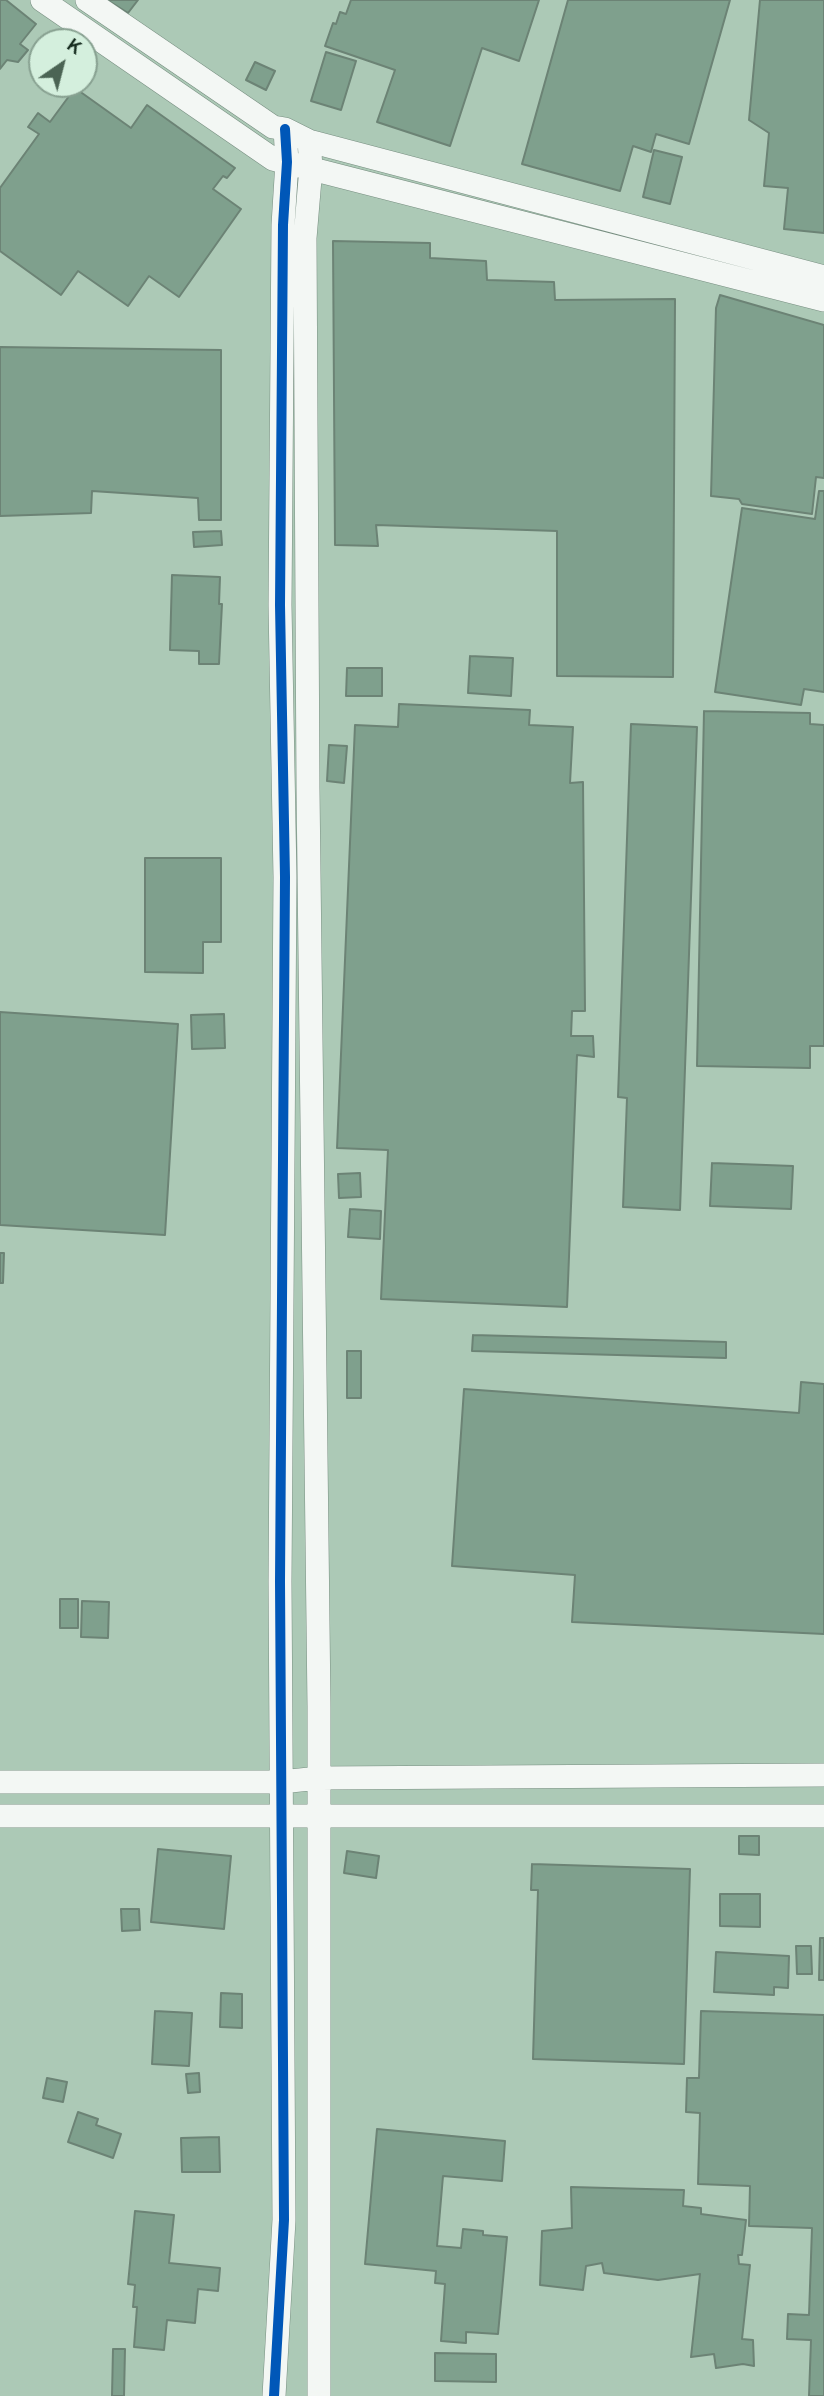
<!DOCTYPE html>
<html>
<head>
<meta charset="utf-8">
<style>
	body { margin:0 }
	#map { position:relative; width:824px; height:2396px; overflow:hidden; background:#acc9b6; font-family:Overpass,sans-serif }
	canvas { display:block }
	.north { position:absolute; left:28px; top:28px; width:70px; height:70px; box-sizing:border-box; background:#d4efdd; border:2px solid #88a191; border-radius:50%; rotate:35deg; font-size:19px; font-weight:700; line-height:28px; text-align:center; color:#172d20 }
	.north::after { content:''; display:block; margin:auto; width:24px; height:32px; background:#4b6454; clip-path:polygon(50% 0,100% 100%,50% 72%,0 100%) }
</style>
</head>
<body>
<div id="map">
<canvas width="824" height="2396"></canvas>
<div class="north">K</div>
</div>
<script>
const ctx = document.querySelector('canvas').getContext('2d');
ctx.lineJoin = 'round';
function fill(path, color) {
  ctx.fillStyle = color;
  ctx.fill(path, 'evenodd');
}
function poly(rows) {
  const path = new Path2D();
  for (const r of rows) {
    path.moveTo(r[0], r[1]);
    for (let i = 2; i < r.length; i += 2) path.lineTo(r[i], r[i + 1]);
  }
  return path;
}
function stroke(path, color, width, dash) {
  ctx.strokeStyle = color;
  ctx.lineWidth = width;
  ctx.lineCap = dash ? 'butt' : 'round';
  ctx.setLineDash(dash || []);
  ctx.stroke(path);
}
const building = poly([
	[0,0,6,0,36,24,20,44,28,50,18,62,7,60,0,69,0,0],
	[107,0,138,0,128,13,107,0],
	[351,0,539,0,519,61,482,48,450,146,377,122,395,70,325,46,333,23,336,24,340,12,346,14,351,0],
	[568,0,730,0,689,144,656,134,651,152,633,146,620,191,522,164,568,0],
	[760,0,824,0,824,233,784,229,788,188,764,186,769,133,749,120,760,0],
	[326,52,356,61,341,110,311,101,326,52],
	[255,62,275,71,266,90,246,80,255,62],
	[75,88,131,128,147,105,235,168,227,178,223,176,213,189,241,209,179,297,149,276,128,306,78,271,61,295,0,251,0,188,39,134,28,127,38,113,50,122,75,88],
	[654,150,682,157,670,204,643,197,654,150],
	[333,241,430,243,430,258,486,261,487,280,554,282,555,300,675,299,673,677,557,676,557,531,376,525,378,546,335,545,333,241],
	[720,295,824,325,824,478,816,477,812,514,742,504,739,499,711,496,716,308,720,295],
	[0,347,221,350,221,520,199,520,198,498,92,491,91,513,0,516,0,347],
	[819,491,824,491,824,692,804,689,801,705,715,692,742,508,815,519,819,491],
	[221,531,222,545,194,547,193,532,221,531],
	[172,575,220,577,219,604,222,604,219,664,199,664,199,651,170,650,172,575],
	[470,656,513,658,511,696,468,693,470,656],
	[347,668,382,668,382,696,346,696,347,668],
	[399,704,530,710,529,725,573,727,570,783,583,782,585,1011,572,1011,571,1036,593,1036,594,1057,577,1055,567,1307,381,1299,388,1150,337,1148,355,725,398,727,399,704],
	[704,711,810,713,810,724,824,725,824,1046,810,1046,810,1068,697,1066,704,711],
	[631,724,697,727,680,1210,623,1207,627,1098,618,1097,631,724],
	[329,745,347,746,344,783,327,781,329,745],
	[145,858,221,858,221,942,203,942,203,973,145,972,145,858],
	[0,1012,178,1024,165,1235,0,1225,0,1012],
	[224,1014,225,1048,192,1049,191,1015,224,1014],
	[712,1163,793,1166,791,1209,710,1206,712,1163],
	[360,1173,361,1197,339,1198,338,1174,360,1173],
	[350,1209,381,1211,380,1239,348,1237,350,1209],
	[0,1253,4,1253,3,1283,0,1283,0,1253],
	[473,1335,726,1342,726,1358,472,1351,473,1335],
	[347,1351,361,1351,361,1398,347,1398,347,1351],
	[801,1382,824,1384,824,1634,572,1622,575,1575,452,1566,464,1389,799,1413,801,1382],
	[60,1599,78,1599,78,1628,60,1628,60,1599],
	[82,1601,109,1602,108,1638,81,1637,82,1601],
	[739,1836,759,1836,759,1855,739,1854,739,1836],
	[158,1849,231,1856,224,1929,151,1922,158,1849],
	[347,1851,379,1856,376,1878,344,1873,347,1851],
	[532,1864,690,1869,684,2064,533,2059,538,1890,531,1890,532,1864],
	[720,1894,760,1894,760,1927,720,1926,720,1894],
	[121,1909,139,1909,140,1930,122,1931,121,1909],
	[820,1938,824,1938,824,1980,819,1980,820,1938],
	[796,1946,811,1946,812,1974,797,1974,796,1946],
	[716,1952,789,1956,788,1988,774,1987,774,1995,714,1992,716,1952],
	[221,1993,242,1994,242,2028,220,2027,221,1993],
	[155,2011,192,2013,189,2066,152,2064,155,2011],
	[701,2011,824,2015,824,2396,809,2396,811,2340,787,2339,788,2314,809,2315,812,2228,749,2226,750,2186,698,2184,700,2113,686,2112,687,2078,699,2078,701,2011],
	[199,2073,200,2092,188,2093,186,2074,199,2073],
	[47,2078,67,2082,63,2102,43,2098,47,2078],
	[78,2112,98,2119,96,2125,121,2134,113,2158,68,2142,78,2112],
	[377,2129,505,2141,502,2181,443,2176,437,2246,461,2248,463,2229,483,2231,483,2235,507,2237,498,2334,466,2332,466,2343,441,2341,445,2284,435,2283,436,2271,365,2264,377,2129],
	[219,2137,220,2172,182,2172,181,2138,219,2137],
	[571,2187,684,2190,683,2206,701,2208,701,2214,746,2220,742,2255,738,2255,739,2264,750,2265,742,2339,753,2340,754,2366,743,2364,716,2368,714,2354,691,2357,700,2274,658,2280,604,2273,602,2263,586,2266,583,2290,540,2285,542,2231,572,2228,571,2187],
	[135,2211,174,2215,169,2263,220,2268,218,2291,198,2289,195,2323,167,2320,164,2350,134,2347,137,2307,133,2307,135,2285,128,2284,135,2211],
	[113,2349,125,2349,124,2396,112,2396,113,2349],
	[435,2353,496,2354,496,2382,435,2381,435,2353]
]);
fill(building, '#7fa08d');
stroke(building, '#6c8375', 2);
const tertiary = poly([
	[42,0,273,159,824,300],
	[87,0,273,127,285,129,309,141,824,277],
	[309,141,311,167,305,238,308,789,319,1706,319,2396],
	[0,1782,281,1782,319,1778,824,1775],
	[0,1816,824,1816],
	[274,2396,284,2220,280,1581,285,877,280,605,283,225,287,162,285,129]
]);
stroke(tertiary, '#778e80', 24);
stroke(tertiary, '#f3f7f4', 23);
stroke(poly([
	[274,2396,284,2220,280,1581,285,877,280,605,283,225,287,162,285,129]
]), '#0057b8', 10);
</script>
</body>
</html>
